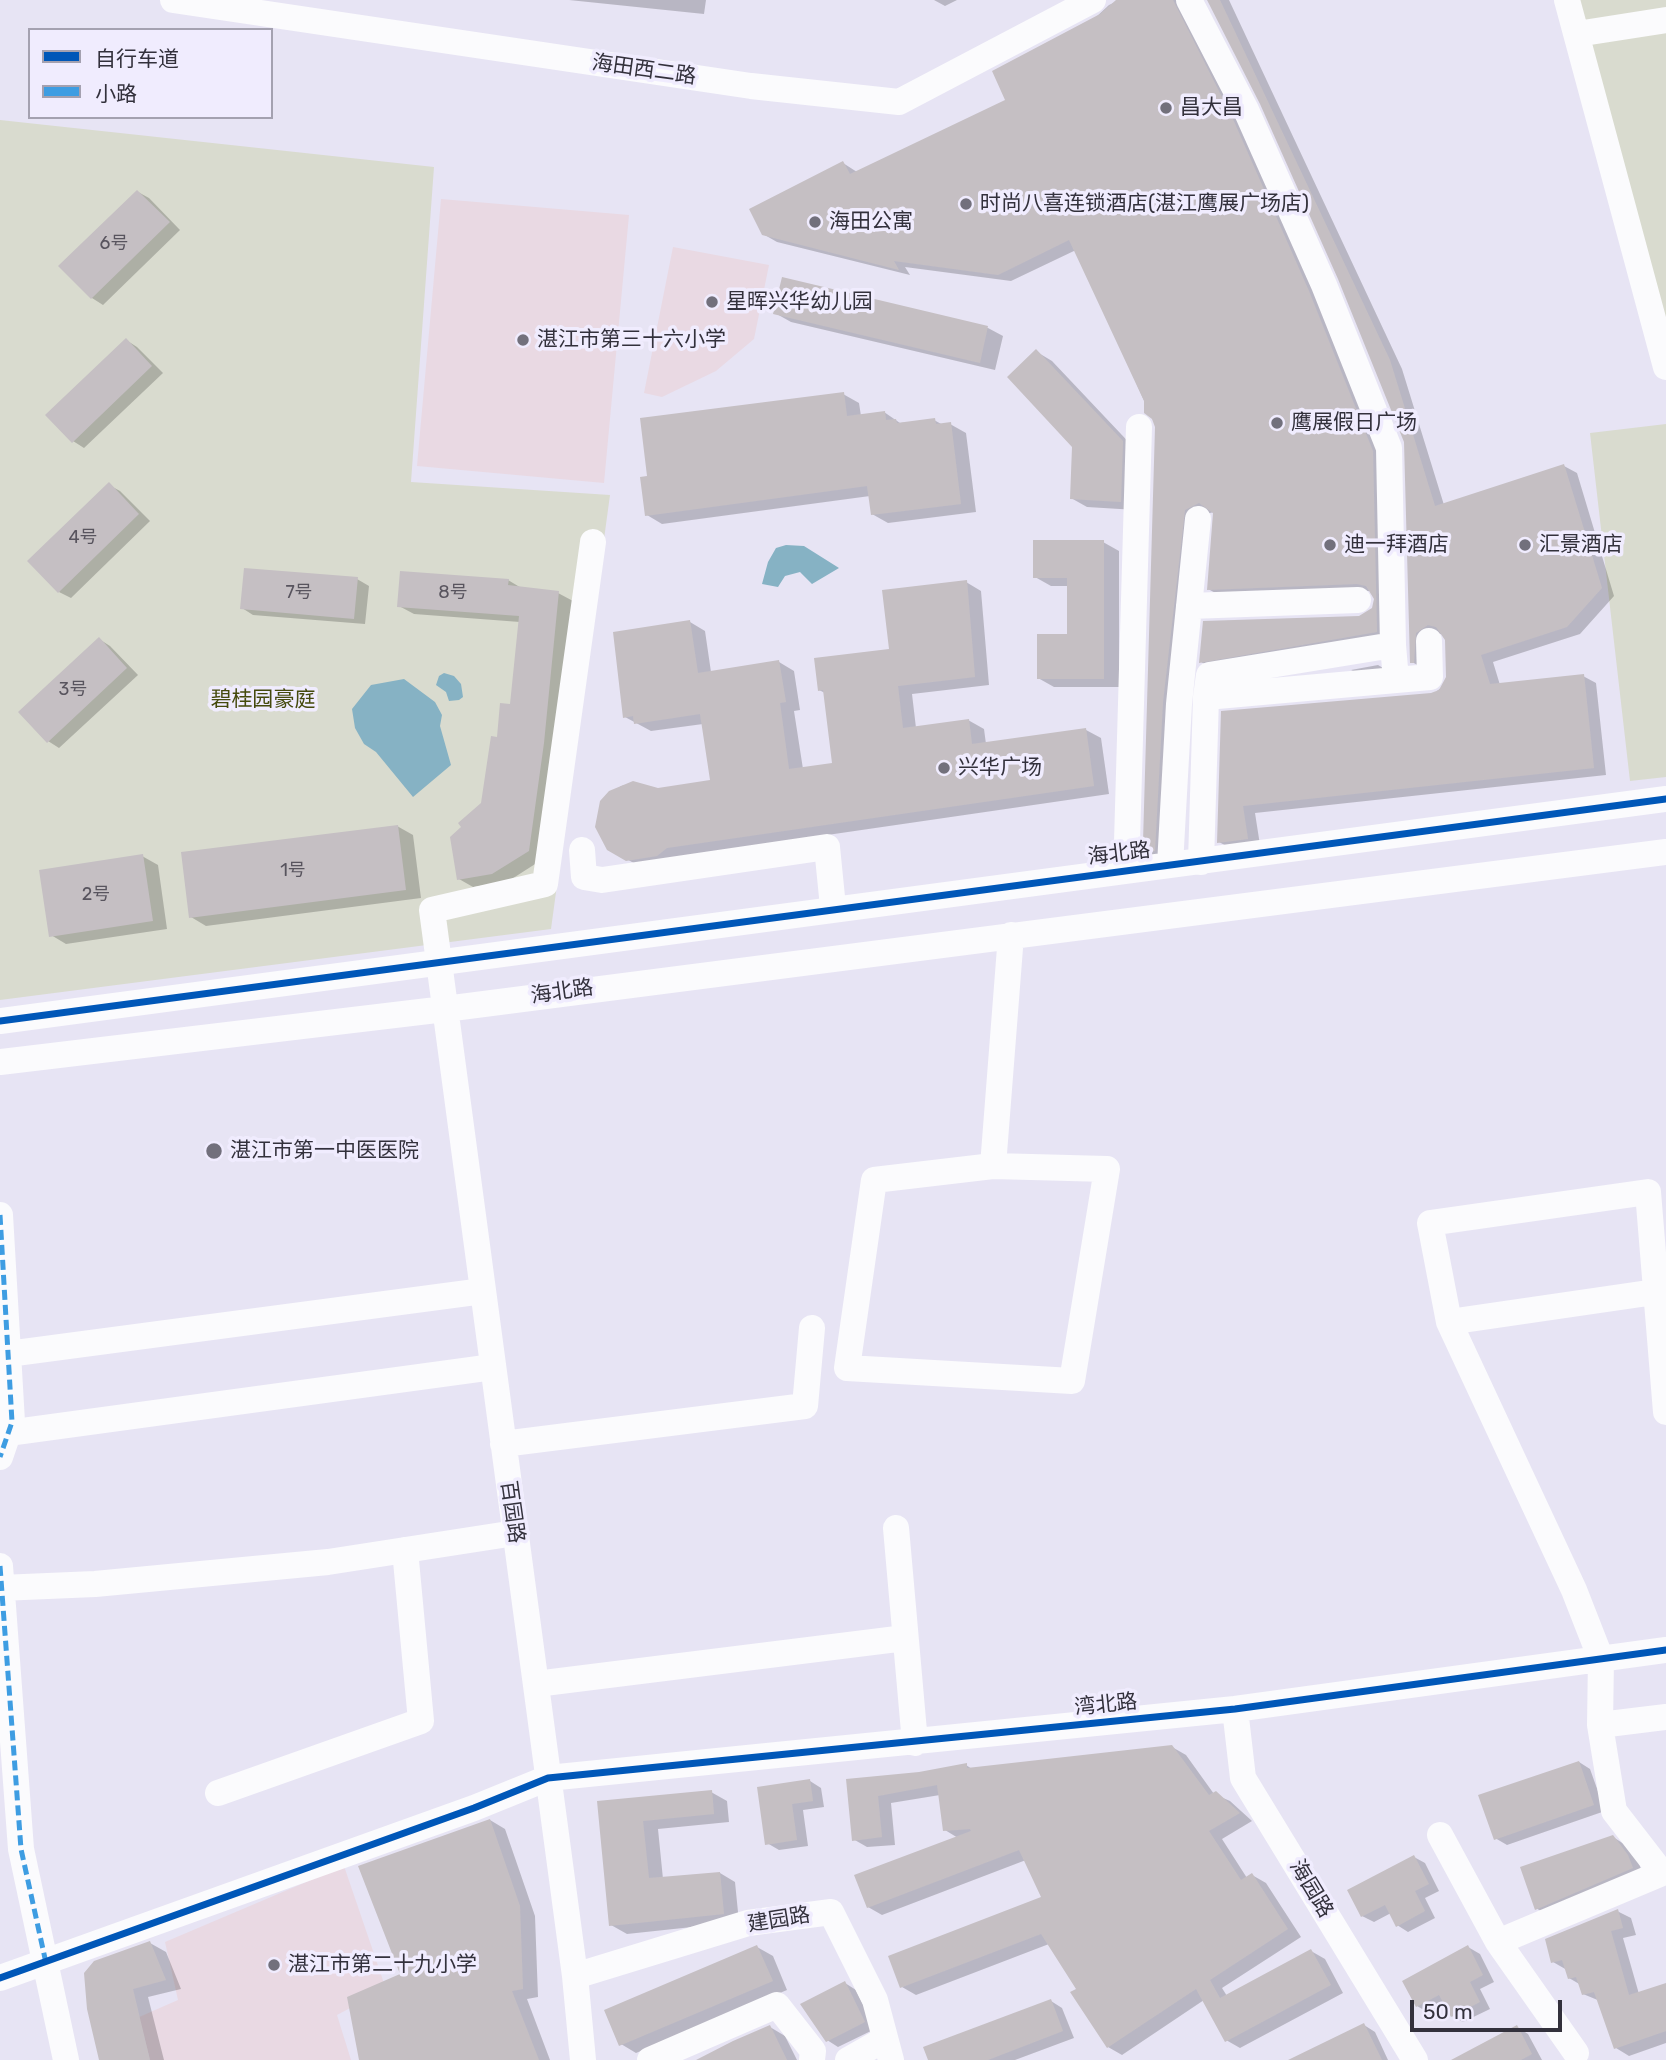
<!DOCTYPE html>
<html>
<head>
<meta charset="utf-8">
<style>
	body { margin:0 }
	#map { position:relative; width:1666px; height:2060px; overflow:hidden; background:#e7e4f4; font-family:Rubik,"Noto Sans SC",sans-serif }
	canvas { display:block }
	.legend { position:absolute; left:28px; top:28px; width:245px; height:91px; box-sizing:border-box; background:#f0ecfe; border:2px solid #a4a1b0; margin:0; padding:9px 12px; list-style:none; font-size:21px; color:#33313c }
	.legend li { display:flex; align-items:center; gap:14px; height:35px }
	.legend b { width:35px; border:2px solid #a4a1b0 }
	.scale { position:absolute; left:1410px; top:2000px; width:152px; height:32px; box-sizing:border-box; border:4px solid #33313c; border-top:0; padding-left:9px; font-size:21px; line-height:24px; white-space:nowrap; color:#33313c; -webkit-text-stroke:5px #f0ecfe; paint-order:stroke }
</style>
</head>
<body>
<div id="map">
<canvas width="1666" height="2060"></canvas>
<ul class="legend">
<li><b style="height:9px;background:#0057b8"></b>自行车道</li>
<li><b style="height:9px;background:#3e9de2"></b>小路</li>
</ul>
<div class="scale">50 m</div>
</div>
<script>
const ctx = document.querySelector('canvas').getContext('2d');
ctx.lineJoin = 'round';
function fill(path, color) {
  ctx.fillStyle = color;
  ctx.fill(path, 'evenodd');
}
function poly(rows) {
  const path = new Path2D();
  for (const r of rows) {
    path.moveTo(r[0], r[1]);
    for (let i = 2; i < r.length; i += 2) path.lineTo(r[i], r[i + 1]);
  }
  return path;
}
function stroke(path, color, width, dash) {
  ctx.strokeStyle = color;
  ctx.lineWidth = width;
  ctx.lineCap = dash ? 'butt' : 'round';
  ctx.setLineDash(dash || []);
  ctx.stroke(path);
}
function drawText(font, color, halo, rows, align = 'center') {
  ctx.font = font + ' Rubik,"Noto Sans SC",sans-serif';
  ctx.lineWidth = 7;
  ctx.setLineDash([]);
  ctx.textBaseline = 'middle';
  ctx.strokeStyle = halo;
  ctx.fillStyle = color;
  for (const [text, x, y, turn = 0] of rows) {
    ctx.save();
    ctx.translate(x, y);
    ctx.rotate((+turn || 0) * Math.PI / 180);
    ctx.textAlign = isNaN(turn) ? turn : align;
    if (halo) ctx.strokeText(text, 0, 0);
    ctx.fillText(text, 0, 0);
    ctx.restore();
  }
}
fill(poly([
	[441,199,629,215,604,483,417,466],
	[673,247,769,265,754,339,716,371,662,397,644,393],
	[344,1866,386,1989,337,2015,351,2060,150,2060,139,2017,178,2000,165,1942]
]), '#e9d9e3');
fill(poly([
	[1571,0,1666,0,1666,358],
	[0,120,434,167,411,482,610,495,551,929,0,1000],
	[1666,424,1666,777,1630,781,1590,433]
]), '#d9dbcf');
fill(poly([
	[786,545,804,546,839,568,812,584,800,572,785,576,778,587,762,584,768,562,776,548],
	[444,673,454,676,461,684,463,697,459,700,449,701,446,692,436,685,439,676],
	[404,679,435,702,442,715,440,726,451,765,413,797,376,752,364,744,355,728,352,709,371,685]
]), '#86b2c4');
fill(poly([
	[569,0,706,0,704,14],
	[934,0,957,0,945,6],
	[1120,0,1188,0,1386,460,1389,638,1213,669,1201,662,1359,617,1373,609,1376,598,1371,591,1221,596,1208,589,1214,512,1198,516,1167,858,1152,860,1139,853,1144,843,1156,427,1076,250,1011,281,905,267,910,275,777,242,763,234,843,163,857,172,1007,100,1109,5],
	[1209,0,1229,0,1402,369,1444,505,1564,466,1577,473,1614,596,1580,634,1493,662,1500,685,1583,676,1596,683,1606,775,1255,813,1260,845,1232,849,1219,842,1223,713,1433,694,1446,684,1446,640,1442,634,1434,634,1425,669,1412,662,1405,442,1340,278,1262,103],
	[138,192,149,198,180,230,103,305,92,298,61,266],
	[783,279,988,328,1003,336,995,370,791,322,775,313],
	[126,340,137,347,163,373,84,448,73,441],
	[1037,352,1052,361,1138,452,1136,510,1087,507,1071,498,1074,446],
	[843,394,859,403,861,416,884,412,900,423,934,420,943,425,950,424,966,433,976,512,888,523,872,514,870,496,662,524,647,515],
	[109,485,120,491,150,521,71,598,59,592],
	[1103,542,1119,551,1119,687,1054,687,1038,678,1069,636,1069,586,1051,586,1035,577],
	[357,579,369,586,365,624,253,615,242,608],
	[508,580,523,589,558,593,573,601,543,859,507,882,473,887,459,879,483,804,499,739,512,705,520,622,414,614,399,606],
	[966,582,981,591,989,685,912,694,916,728,968,720,984,729,986,744,1086,730,1101,738,1109,794,683,856,643,868,608,849,597,827,602,802,621,786,633,783,658,790,712,782,703,724,651,731,625,717,690,622,705,631,711,672,779,662,794,671,800,710,794,711,803,769,834,764,825,693,819,690,891,651],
	[99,639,110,646,138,675,59,748,48,741],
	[1378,665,1390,672,1359,674,1351,670],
	[397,826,413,835,421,898,206,926,191,917],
	[142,856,158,865,167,929,66,944,51,935],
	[1172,1747,1186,1755,1214,1794,1230,1801,1252,1821,1222,1839,1247,1878,1252,1875,1266,1883,1301,1937,1222,1988,1227,1996,1311,1951,1325,1959,1343,1993,1240,2048,1226,2040,1204,2000,1122,2055,1108,2047,1079,1990,1049,1944,916,1995,902,1987,1044,1898,1026,1860,882,1915,868,1907,958,1838,945,1830,940,1795,891,1803,895,1845,867,1847,853,1839,848,1781,919,1774,966,1765,972,1769],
	[1579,1762,1590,1769,1605,1811,1507,1845,1495,1838],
	[810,1781,821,1788,824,1807,803,1810,808,1846,779,1850,767,1843,759,1788],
	[711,1792,727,1801,729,1822,658,1829,663,1879,720,1873,735,1882,739,1922,627,1934,611,1925,599,1802],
	[490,1820,505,1829,535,1916,538,1997,527,1999,550,2060,362,2060,403,1975],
	[1613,1837,1624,1844,1639,1863,1643,1875,1547,1915,1536,1908],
	[1414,1857,1425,1863,1439,1891,1425,1898,1435,1918,1408,1932,1397,1925,1391,1913,1374,1922,1362,1916],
	[1617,1911,1631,1918,1636,1935,1623,1938,1639,1994,1666,1985,1666,2043,1629,2056,1616,2048,1600,2001,1583,1994,1581,1985,1569,1978,1567,1970,1553,1962],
	[150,1943,166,1952,181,1989,148,1997,164,2060,101,2060],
	[757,1947,773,1956,787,1990,636,2053,621,2044],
	[1468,1947,1480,1954,1494,1982,1480,1989,1490,2009,1463,2022,1452,2016,1446,2004,1429,2013,1417,2006],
	[845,1983,856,1990,875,2029,838,2047,827,2040],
	[1051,2001,1062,2008,1074,2038,1015,2060,930,2060],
	[1364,2025,1375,2032,1388,2060,1293,2060],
	[770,2027,785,2036,797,2060,703,2060],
	[1517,2027,1528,2034,1542,2060,1454,2060]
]), '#0003');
fill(poly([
	[1116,0,1173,0,1232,117,1309,291,1373,451,1377,632,1199,663,1203,621,1359,616,1372,608,1374,599,1366,586,1357,584,1207,590,1213,513,1199,503,1185,510,1163,702,1155,851,1137,854,1143,842,1155,427,1152,419,1144,413,1144,401,1069,240,998,275,894,261,899,270,762,235,749,209,843,161,850,174,1005,100,992,71,1100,14],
	[1207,0,1220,0,1390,360,1435,506,1564,464,1602,588,1567,627,1481,655,1490,684,1584,674,1594,768,1243,806,1248,839,1217,843,1221,711,1431,693,1439,690,1446,677,1445,640,1436,627,1428,625,1416,633,1414,663,1410,663,1404,442,1338,279,1260,104],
	[137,190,170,222,91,299,58,266],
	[782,277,988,326,980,363,773,314],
	[126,338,152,366,72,443,45,415],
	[1036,349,1123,441,1121,502,1070,499,1072,447,1007,377],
	[844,392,847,416,885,411,886,420,896,419,897,423,935,418,936,424,951,422,961,504,871,515,867,486,645,516,640,477,647,476,640,418],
	[109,482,139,514,58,593,27,561],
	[1033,540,1104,540,1104,679,1037,679,1037,634,1067,634,1067,578,1033,578],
	[244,568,358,577,354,619,240,609],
	[400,571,509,579,508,585,559,591,544,743,529,851,492,874,457,880,450,837,461,827,458,823,481,803,491,736,497,737,500,703,510,704,519,616,397,607],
	[967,580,975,677,898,686,903,728,969,719,972,744,1086,728,1094,786,667,848,657,856,626,861,607,850,595,827,600,801,609,791,633,781,658,788,710,780,700,714,634,724,633,716,623,718,613,632,690,620,698,673,779,660,786,702,780,703,789,769,832,763,823,690,818,691,814,658,889,649,882,590],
	[99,637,127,668,47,743,18,712],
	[398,825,406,890,189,918,181,852],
	[143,854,153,921,49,937,39,870],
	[1172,1745,1209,1795,1216,1791,1240,1813,1209,1831,1241,1880,1252,1873,1288,1929,1210,1980,1220,1998,1311,1949,1331,1985,1225,2042,1196,1989,1107,2048,1070,1992,1076,1989,1041,1934,900,1988,888,1956,1041,1897,1019,1850,867,1908,854,1875,971,1831,970,1829,943,1831,937,1785,878,1796,882,1837,852,1841,846,1779,919,1772,967,1763,967,1768],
	[1579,1761,1594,1805,1494,1840,1478,1795],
	[810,1779,813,1801,792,1804,797,1840,765,1845,757,1787],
	[712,1790,714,1814,643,1821,649,1878,720,1872,724,1914,609,1926,597,1801],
	[490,1819,520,1906,523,1989,512,1991,539,2060,359,2060,347,1997,400,1974,358,1866],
	[1613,1835,1628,1855,1633,1868,1535,1910,1520,1867],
	[1414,1855,1429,1884,1415,1891,1425,1911,1396,1927,1385,1905,1361,1917,1347,1890],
	[1618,1909,1623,1928,1611,1931,1629,1995,1666,1983,1666,2031,1614,2049,1594,1992,1582,1995,1576,1977,1568,1979,1562,1960,1551,1963,1545,1939],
	[150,1941,166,1980,133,1989,150,2060,99,2060,87,2009,84,1973,94,1961],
	[757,1945,773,1981,619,2046,604,2010],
	[1468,1945,1483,1975,1470,1982,1480,2002,1451,2017,1439,1995,1416,2007,1402,1981],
	[845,1981,865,2022,826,2042,800,2004],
	[1051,1999,1063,2031,988,2060,928,2060,923,2047],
	[1364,2023,1382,2060,1288,2060],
	[770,2025,787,2060,696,2060,733,2041],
	[1517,2025,1532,2054,1521,2060,1451,2060]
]), '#c5bfc3');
stroke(poly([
	[173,0,751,86,899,102,1093,0],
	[1189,0,1246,110,1324,285,1389,448,1393,645],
	[1567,0,1666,367],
	[1577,34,1666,20],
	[1189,606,1358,600],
	[1396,680,1430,677,1429,641],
	[1127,842,1139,427],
	[582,850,584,877,602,880,827,847,833,907],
	[1201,862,1206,697,1396,680,1393,645,1209,675,1206,697],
	[1170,865,1179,704,1198,519],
	[0,1021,1666,799],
	[0,1062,445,1009,1666,852],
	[993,1166,1107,1169,1072,1381,847,1368,874,1180,993,1166,1011,935],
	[0,1215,12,1422,0,1457],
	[1655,1292,1449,1322,1430,1223,1648,1192,1666,1412],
	[1449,1322,1574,1590,1601,1659,1600,1725,1666,1717],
	[8,1354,483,1291],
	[8,1433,493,1367],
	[503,1444,805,1406,812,1328],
	[896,1528,915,1743],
	[0,1566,21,1849,66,2060],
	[0,1588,95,1584,328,1562,515,1533],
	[536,1684,905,1638],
	[1235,1709,1243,1778,1415,2060],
	[218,1793,421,1721,405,1550],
	[1440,1835,1498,1942,1662,1873,1614,1811,1600,1725],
	[1498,1942,1576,2053],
	[575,1976,748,1923,831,1912,875,2000,891,2060],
	[0,1978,474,1808,548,1778,1235,1709,1666,1650],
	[583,2060,575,1976,432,910,545,884,593,542],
	[650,2060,777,2005,813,2051,812,2060],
	[848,2060,885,2039]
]), '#fbfbfd', 26);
stroke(poly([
	[0,1215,12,1422,0,1457],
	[0,1566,21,1849,46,1963]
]), '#3e9de2', 5, [10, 5]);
stroke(poly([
	[0,1021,1666,799],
	[0,1978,474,1808,548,1778,1235,1709,1666,1650]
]), '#0057b8', 7);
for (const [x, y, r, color] of [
	[1166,108,7,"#72707c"],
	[966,204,7,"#72707c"],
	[815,222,7,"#72707c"],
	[712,302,7,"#72707c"],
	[523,340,7,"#72707c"],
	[1277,423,7,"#72707c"],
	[1330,545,7,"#72707c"],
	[1525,545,7,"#72707c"],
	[944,768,7,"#72707c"],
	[214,1151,9,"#72707c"],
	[274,1965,7,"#72707c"]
]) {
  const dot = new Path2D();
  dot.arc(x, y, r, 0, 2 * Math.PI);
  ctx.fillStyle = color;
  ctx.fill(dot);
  stroke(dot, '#f0ecfe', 2.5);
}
drawText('18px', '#58545e', null, [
	["6号",114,244],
	["4号",83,538],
	["7号",299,593],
	["8号",453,593],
	["3号",73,690],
	["1号",293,871],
	["2号",96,895]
]);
drawText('21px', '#33313c', '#f0ecfe', [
	["海田西二路",644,70,8],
	["海北路",1119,854,-7],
	["海北路",562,992,-8],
	["百园路",512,1512,82],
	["湾北路",1106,1705,-6],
	["海园路",1311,1889,59],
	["建园路",779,1920,-9]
]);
drawText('21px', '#33313c', '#f0ecfe', [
	["昌大昌",1180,108],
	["时尚八喜连锁酒店(湛江鹰展广场店)",980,204],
	["海田公寓",829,222],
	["星晖兴华幼儿园",726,302],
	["湛江市第三十六小学",537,340],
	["鹰展假日广场",1291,423],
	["迪一拜酒店",1344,545],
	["汇景酒店",1539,545],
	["兴华广场",958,768],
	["湛江市第一中医医院",230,1151],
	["湛江市第二十九小学",288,1965]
], 'left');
drawText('21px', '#454a0d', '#f0ecfe', [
	["碧桂园豪庭",263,700]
]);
</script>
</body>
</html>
